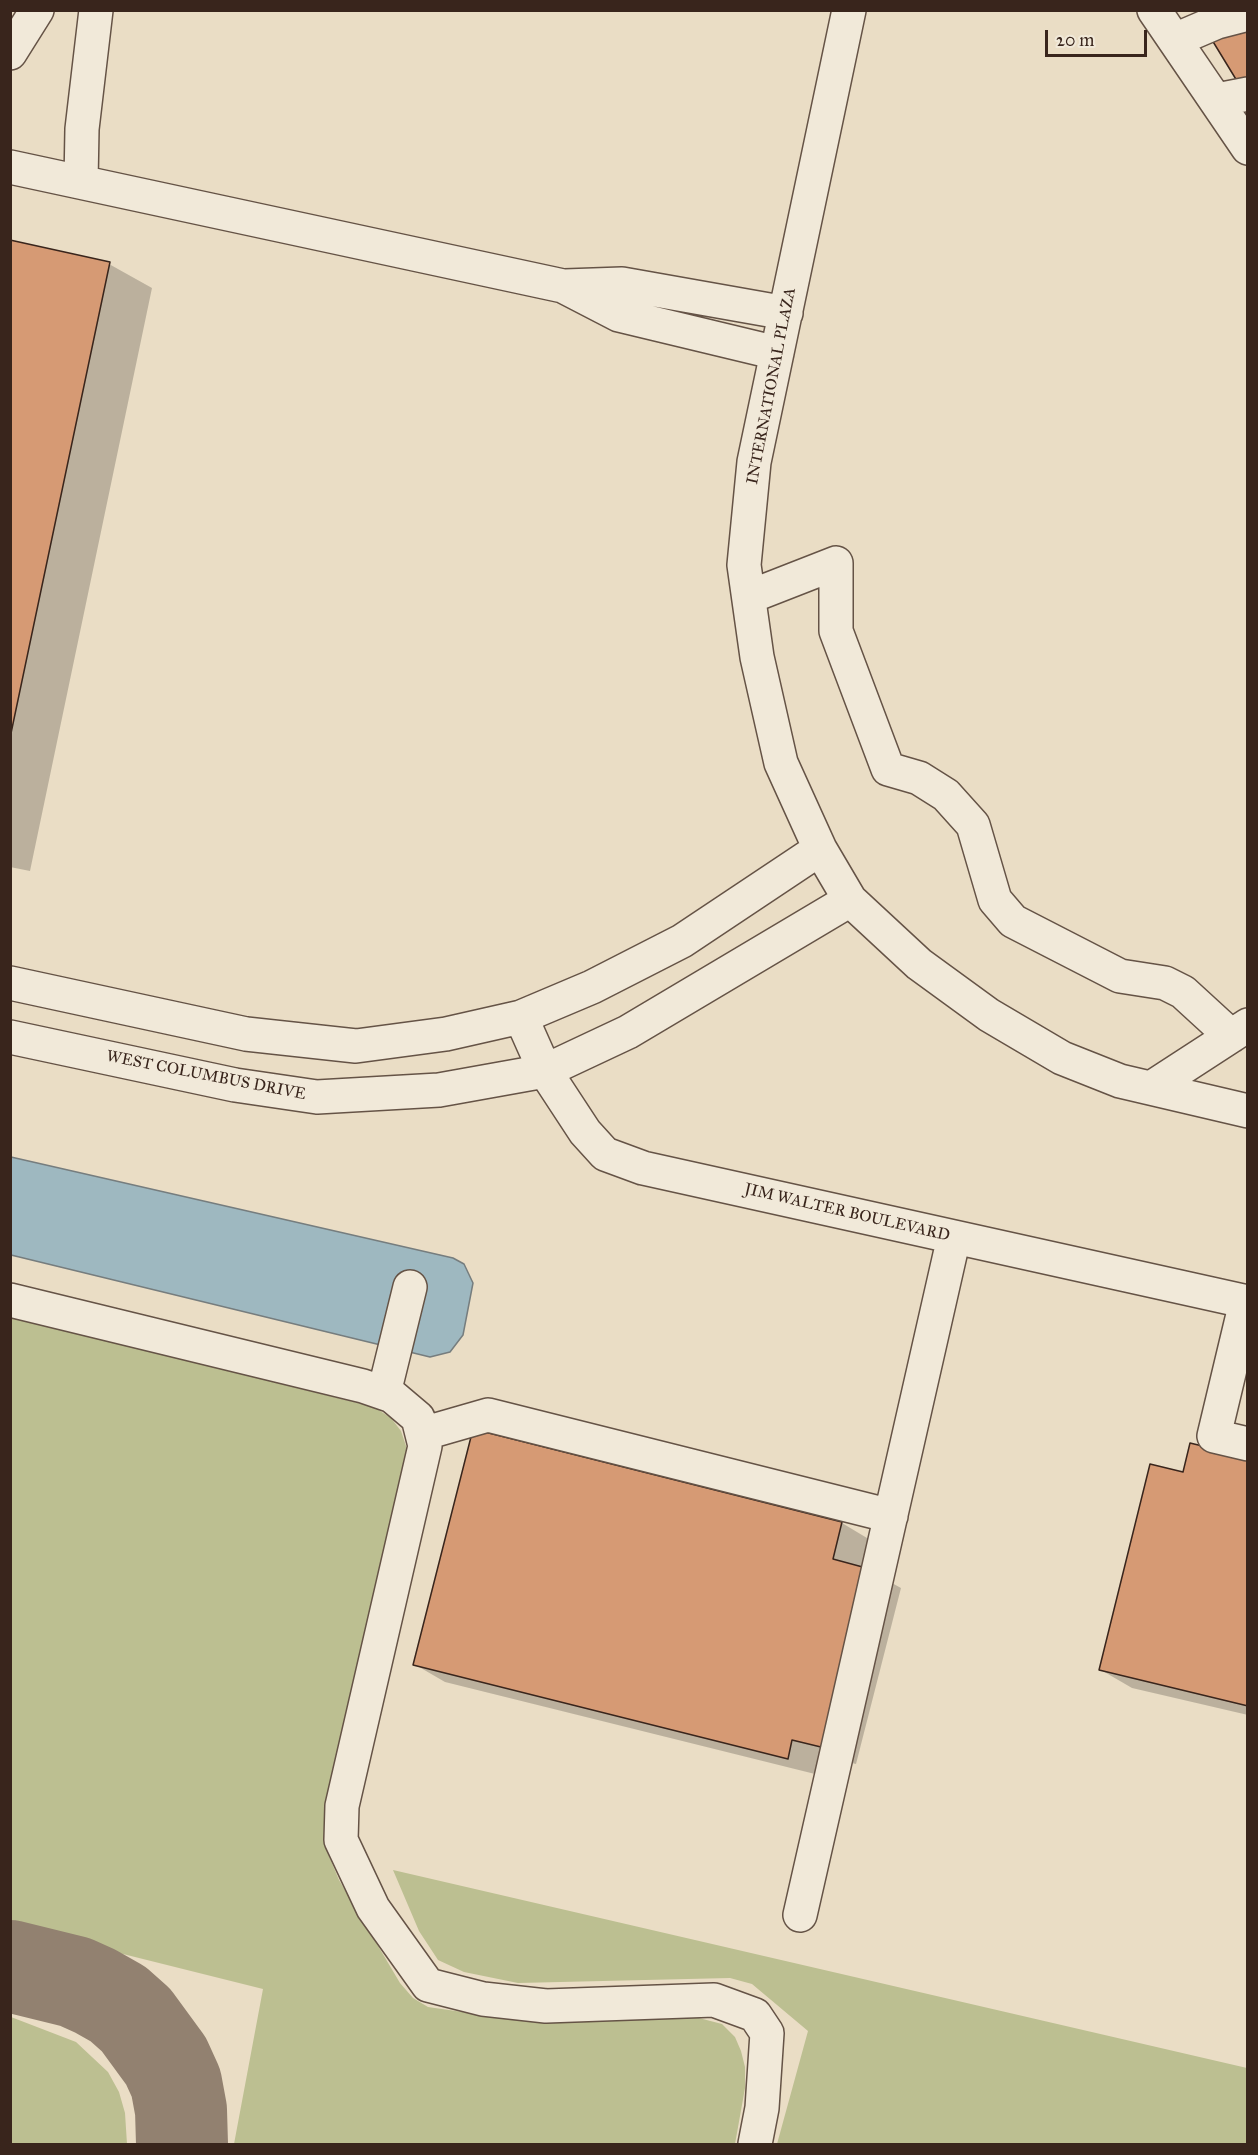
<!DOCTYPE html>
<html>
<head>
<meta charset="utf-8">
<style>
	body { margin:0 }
	#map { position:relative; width:1258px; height:2155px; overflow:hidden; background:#eaddc5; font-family:"IM FELL Great Primer",serif }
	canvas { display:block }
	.frame { position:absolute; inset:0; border:12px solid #39251c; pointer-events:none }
	.scale { position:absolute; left:1045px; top:30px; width:102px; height:27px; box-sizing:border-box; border:3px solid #39251c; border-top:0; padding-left:8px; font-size:18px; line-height:21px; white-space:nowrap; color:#39251c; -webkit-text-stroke:4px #f1e9d9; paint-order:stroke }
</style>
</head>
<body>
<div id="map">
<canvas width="1258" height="2155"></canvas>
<div class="frame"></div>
<div class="scale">20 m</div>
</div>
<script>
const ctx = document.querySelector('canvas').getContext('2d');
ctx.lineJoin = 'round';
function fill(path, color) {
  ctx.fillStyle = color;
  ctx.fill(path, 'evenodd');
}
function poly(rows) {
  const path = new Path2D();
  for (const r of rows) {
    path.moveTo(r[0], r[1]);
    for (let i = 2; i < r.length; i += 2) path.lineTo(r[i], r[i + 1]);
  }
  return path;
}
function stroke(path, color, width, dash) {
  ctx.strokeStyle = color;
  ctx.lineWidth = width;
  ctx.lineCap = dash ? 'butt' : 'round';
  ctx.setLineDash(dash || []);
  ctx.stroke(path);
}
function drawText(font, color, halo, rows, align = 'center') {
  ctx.font = font + ' "IM FELL Great Primer",serif';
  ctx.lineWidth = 5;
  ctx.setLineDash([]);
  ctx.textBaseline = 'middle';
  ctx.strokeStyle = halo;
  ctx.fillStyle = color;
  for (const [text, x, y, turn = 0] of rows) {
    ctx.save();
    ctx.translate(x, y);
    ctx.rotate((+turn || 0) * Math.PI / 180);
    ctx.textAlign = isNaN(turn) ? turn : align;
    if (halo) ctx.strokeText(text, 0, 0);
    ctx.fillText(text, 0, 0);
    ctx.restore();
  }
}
fill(poly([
	[11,1317,374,1407,391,1418,401,1431,407,1449,407,1466,332,1782,324,1829,329,1856,339,1880,400,1983,413,1998,428,2007,518,2020,565,2022,695,2017,722,2024,735,2037,741,2051,745,2067,745,2088,735,2144,234,2144,263,1989,11,1926],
	[393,1870,1247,2068,1247,2144,777,2144,808,2031,752,1984,730,1978,518,1983,464,1972,438,1960,419,1931],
	[11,2017,76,2042,108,2072,119,2092,125,2113,127,2144,11,2144]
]), '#bcbf91');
const water = poly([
	[11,1157,453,1258,464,1264,473,1283,463,1335,450,1352,430,1357,11,1255,11,1157]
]);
fill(water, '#9eb8c0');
stroke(water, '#767d7e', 1.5);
fill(poly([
	[10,242,109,264,152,288,30,871,10,867],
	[1248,1459,1248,1715,1132,1688,1101,1670,1184,1474],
	[842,1523,872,1541,870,1571,901,1588,856,1764,823,1756,819,1775,445,1682,414,1664]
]), '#0003');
stroke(poly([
	[10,1966,75,1982,95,1991,118,2004,136,2020,166,2061,176,2083,181,2110,182,2144]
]), '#928170', 92);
const building = poly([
	[1248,10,1248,99,1198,17,1248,10],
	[10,240,110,262,10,738,10,240],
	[473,1429,842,1522,833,1559,870,1569,825,1748,792,1740,788,1759,413,1665,473,1429],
	[1190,1443,1248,1457,1248,1706,1099,1670,1150,1464,1183,1472,1190,1443]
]);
fill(building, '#d69a74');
stroke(building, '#39251c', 1.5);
const minor = poly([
	[849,10,754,462,744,565,757,657,781,763,820,849,850,900,919,964,989,1015,1062,1058,1120,1081,1248,1111],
	[1154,10,1248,148],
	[1175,40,1217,22,1248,14],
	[10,53,37,10],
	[1217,100,1248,94],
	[10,167,563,286,619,315,777,353],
	[81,182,82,129,96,10],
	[565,286,622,284,786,313],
	[749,597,836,563,836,631,888,769,919,778,946,795,973,825,995,900,1013,921,1120,976,1165,983,1183,992,1231,1036],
	[10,983,246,1034,356,1046,446,1034,521,1017,592,987,682,941,820,849],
	[521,1017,545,1071,585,1132,605,1154,643,1168,1248,1302],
	[10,1037,235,1085,317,1097,439,1090,545,1071,628,1032,850,900],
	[1151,1088,1248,1025],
	[10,1300,363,1386,392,1396,418,1418,425,1446,342,1806,341,1840,373,1908,428,1985,483,1999,546,2006,714,2000,755,2015,767,2033,762,2108,755,2144],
	[1246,1302,1214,1436,1248,1444],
	[384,1393,410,1287],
	[422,1434,488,1415,891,1516],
	[800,1915,954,1237]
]);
stroke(minor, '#655346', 36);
stroke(minor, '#f1e9d9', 33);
drawText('16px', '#39251c', '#f1e9d9', [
	["INTERNATIONAL PLAZA",772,386,-79],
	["WEST COLUMBUS DRIVE",206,1076,11],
	["JIM WALTER BOULEVARD",847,1213,13]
]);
</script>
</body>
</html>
